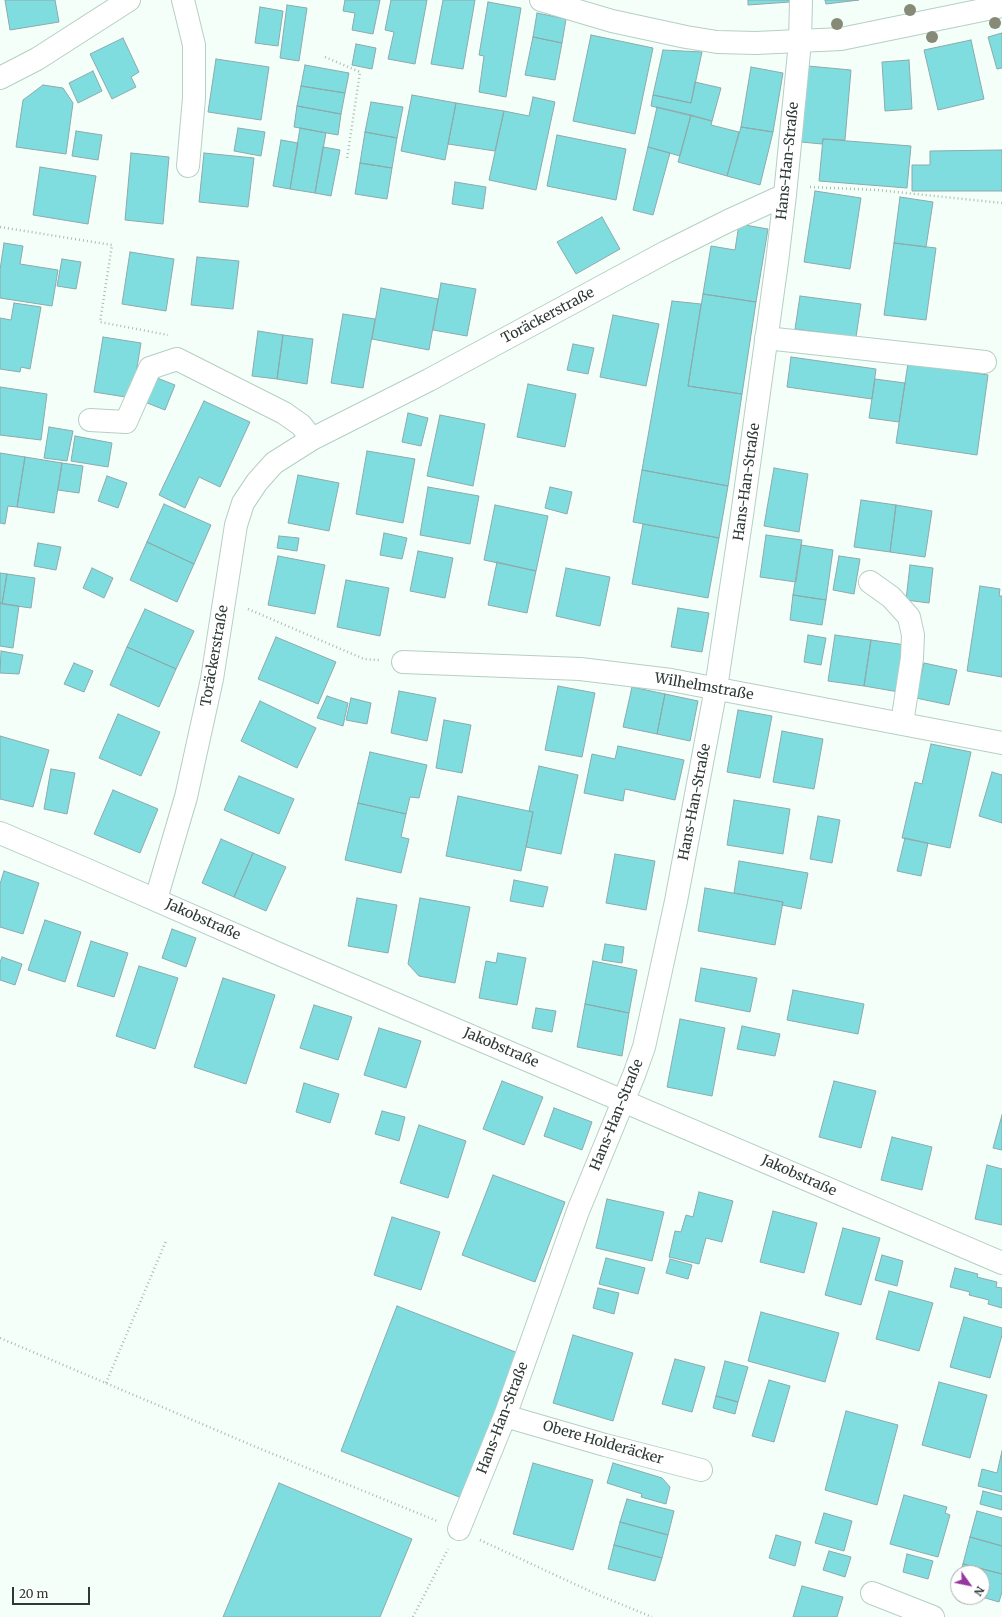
<!DOCTYPE html>
<html>
<head>
<meta charset="utf-8">
<style>
	body { margin:0 }
	#map { position:relative; width:1002px; height:1617px; overflow:hidden; background:#f4fffa; font-family:Merriweather,serif }
	canvas { display:block }
	.north { position:absolute; left:950px; top:1565px; width:40px; height:40px; box-sizing:border-box; background:#fff; border:1px solid #abb0ae; border-radius:50%; rotate:123deg; font-size:11px; font-weight:700; line-height:16px; text-align:center; color:#2e3934 }
	.north::after { content:''; display:block; margin:auto; width:14px; height:18px; background:#9637a0; clip-path:polygon(50% 0,100% 100%,50% 72%,0 100%) }
	.scale { position:absolute; left:12px; top:1587px; width:78px; height:18px; box-sizing:border-box; border:2px solid #2e3934; border-top:0; padding-left:5px; font-size:12px; line-height:14px; white-space:nowrap; color:#2e3934; -webkit-text-stroke:3px #fff; paint-order:stroke }
</style>
</head>
<body>
<div id="map">
<canvas width="1002" height="1617"></canvas>
<div class="north">N</div>
<div class="scale">20 m</div>
</div>
<script>
const ctx = document.querySelector('canvas').getContext('2d');
ctx.lineJoin = 'round';
function fill(path, color) {
  ctx.fillStyle = color;
  ctx.fill(path, 'evenodd');
}
function poly(rows) {
  const path = new Path2D();
  for (const r of rows) {
    path.moveTo(r[0], r[1]);
    for (let i = 2; i < r.length; i += 2) path.lineTo(r[i], r[i + 1]);
  }
  return path;
}
function stroke(path, color, width, dash) {
  ctx.strokeStyle = color;
  ctx.lineWidth = width;
  ctx.lineCap = dash ? 'butt' : 'round';
  ctx.setLineDash(dash || []);
  ctx.stroke(path);
}
function drawText(font, color, halo, rows, align = 'center') {
  ctx.font = font + ' Merriweather,serif';
  ctx.lineWidth = 4;
  ctx.setLineDash([]);
  ctx.textBaseline = 'middle';
  ctx.strokeStyle = halo;
  ctx.fillStyle = color;
  for (const [text, x, y, turn = 0] of rows) {
    ctx.save();
    ctx.translate(x, y);
    ctx.rotate((+turn || 0) * Math.PI / 180);
    ctx.textAlign = isNaN(turn) ? turn : align;
    if (halo) ctx.strokeText(text, 0, 0);
    ctx.fillText(text, 0, 0);
    ctx.restore();
  }
}
const building = poly([
	[5,0,55,0,59,22,10,30,5,0],
	[345,0,380,0,373,34,352,30,355,13,343,11,345,0],
	[391,0,427,0,415,64,388,59,394,32,385,30,391,0],
	[443,0,475,0,463,69,431,64,443,0],
	[748,0,789,0,790,2,748,5,748,0],
	[825,0,859,0,826,4,825,0],
	[488,2,521,8,506,97,479,92,484,56,479,55,488,2],
	[287,5,307,8,299,61,280,58,287,5],
	[260,7,283,11,278,46,255,43,260,7],
	[537,13,566,19,562,43,533,37,537,13],
	[1002,33,1002,68,997,69,988,37,1002,33],
	[591,35,653,48,635,134,573,121,591,35],
	[533,37,562,43,555,80,525,75,533,37],
	[123,38,139,72,131,77,136,87,112,99,90,54,123,38],
	[971,40,984,99,938,110,924,50,971,40],
	[356,44,376,48,372,69,352,65,356,44],
	[663,50,702,52,691,103,653,95,663,50],
	[216,59,269,67,261,120,208,112,216,59],
	[909,60,912,109,885,111,882,62,909,60],
	[305,65,349,73,345,93,301,86,305,65],
	[808,66,851,70,845,140,823,139,822,144,801,142,808,66],
	[751,67,783,73,773,132,741,127,751,67],
	[93,71,102,91,78,103,69,83,93,71],
	[695,82,721,88,712,121,651,106,653,95,691,103,695,82],
	[43,85,63,88,73,103,66,154,16,147,23,100,43,85],
	[301,86,345,93,341,114,297,106,301,86],
	[412,95,456,103,445,160,401,151,412,95],
	[533,97,555,102,536,190,489,180,504,111,529,116,533,97],
	[371,102,403,107,397,138,365,132,371,102],
	[456,103,504,111,495,151,448,144,456,103],
	[297,106,341,114,338,135,294,127,297,106],
	[657,107,691,115,680,156,648,147,657,107],
	[691,115,712,121,711,125,739,132,727,176,678,162,691,115],
	[741,127,773,132,760,185,727,176,741,127],
	[238,128,265,132,261,156,234,151,238,128],
	[300,128,326,133,315,193,290,189,300,128],
	[76,131,102,135,98,160,72,156,76,131],
	[365,132,397,138,392,168,360,163,365,132],
	[557,135,626,149,616,200,547,186,557,135],
	[823,139,911,146,907,188,819,181,823,139],
	[281,140,298,143,290,189,273,186,281,140],
	[323,147,340,150,331,196,315,193,323,147],
	[648,147,670,153,653,215,633,210,648,147],
	[1002,150,1002,191,912,191,912,165,930,165,930,151,1002,150],
	[131,153,169,157,163,224,125,220,131,153],
	[204,153,254,158,248,207,199,202,204,153],
	[360,163,392,168,387,199,355,194,360,163],
	[40,167,96,176,88,224,33,215,40,167],
	[455,182,486,187,483,209,452,204,455,182],
	[815,191,861,198,850,269,804,262,815,191],
	[900,197,933,202,926,247,894,243,900,197],
	[602,217,620,249,576,274,557,242,602,217],
	[739,224,768,229,756,302,703,294,711,246,735,250,739,224],
	[4,243,23,246,20,264,58,270,52,306,0,298,0,270,4,243],
	[894,243,936,248,926,320,884,315,894,243],
	[130,252,174,259,166,311,122,304,130,252],
	[197,257,239,261,233,309,191,305,197,257],
	[62,259,81,262,76,289,57,286,62,259],
	[441,283,476,289,467,336,433,330,441,283],
	[381,288,438,299,429,350,372,339,381,288],
	[703,294,756,302,742,394,688,386,703,294],
	[800,296,861,304,856,337,795,329,800,296],
	[672,301,701,304,688,386,742,394,728,486,642,470,672,301],
	[14,303,41,307,30,369,21,367,20,372,0,369,0,318,11,320,14,303],
	[343,314,375,319,363,388,331,383,343,314],
	[613,315,659,324,646,386,600,377,613,315],
	[258,331,283,335,277,379,252,376,258,331],
	[283,335,313,339,307,384,277,379,283,335],
	[103,337,141,343,132,398,94,392,103,337],
	[573,344,594,348,588,374,567,370,573,344],
	[791,357,876,369,872,399,787,387,791,357],
	[908,363,988,375,977,455,896,443,908,363],
	[152,376,175,385,165,410,142,401,152,376],
	[875,379,905,383,899,422,869,418,875,379],
	[528,384,576,394,565,447,517,437,528,384],
	[0,387,47,394,41,440,0,435,0,387],
	[204,401,250,422,220,487,199,477,185,508,159,495,204,401],
	[408,413,428,418,421,446,402,442,408,413],
	[440,415,485,424,473,486,427,476,440,415],
	[49,427,73,431,67,461,44,458,49,427],
	[75,436,112,443,108,467,71,461,75,436],
	[367,451,415,459,403,523,356,514,367,451],
	[0,453,25,457,17,507,8,506,5,524,0,523,0,453],
	[25,457,62,463,54,513,17,507,25,457],
	[62,463,83,466,79,493,58,490,62,463],
	[774,468,808,474,799,532,764,526,774,468],
	[642,470,728,486,719,538,633,522,642,470],
	[298,475,339,483,329,531,288,523,298,475],
	[107,476,127,483,118,508,98,501,107,476],
	[428,487,479,496,470,544,420,535,428,487],
	[550,487,572,492,567,514,545,508,550,487],
	[861,500,896,505,890,552,854,547,861,500],
	[164,504,211,525,194,564,147,542,164,504],
	[495,505,548,516,536,571,484,560,495,505],
	[896,505,932,511,925,557,890,552,896,505],
	[643,524,719,538,708,598,632,584,643,524],
	[384,533,407,538,402,559,380,555,384,533],
	[766,535,802,540,796,582,760,577,766,535],
	[279,536,299,538,297,551,277,548,279,536],
	[147,542,194,564,177,602,130,580,147,542],
	[38,543,61,547,56,570,34,566,38,543],
	[801,545,833,550,826,600,793,595,801,545],
	[418,551,453,558,445,598,410,591,418,551],
	[278,556,325,565,315,614,268,605,278,556],
	[839,556,860,559,854,594,833,590,839,556],
	[497,562,536,571,527,613,488,605,497,562],
	[910,565,933,568,929,603,906,600,910,565],
	[92,568,113,578,104,598,83,588,92,568],
	[566,568,610,577,600,626,556,616,566,568],
	[0,573,7,574,2,604,0,603,0,573],
	[7,574,35,578,31,608,2,604,7,574],
	[346,580,389,588,380,636,337,627,346,580],
	[980,586,1000,589,999,596,1002,596,1002,677,967,671,980,586],
	[793,595,826,600,822,625,790,620,793,595],
	[0,603,19,606,13,648,0,646,0,603],
	[678,608,709,613,702,652,671,647,678,608],
	[145,609,194,631,176,669,127,647,145,609],
	[808,635,826,638,821,665,804,662,808,635],
	[835,635,871,640,864,686,828,681,835,635],
	[276,637,336,662,318,704,258,679,276,637],
	[871,640,906,645,899,692,864,686,871,640],
	[127,647,176,669,159,707,110,685,127,647],
	[1,651,23,655,19,674,0,673,1,651],
	[74,663,93,671,84,692,64,684,74,663],
	[924,663,957,670,949,705,916,698,924,663],
	[558,686,595,693,582,757,545,750,558,686],
	[632,687,665,694,657,734,623,727,632,687],
	[399,691,436,698,427,741,391,733,399,691],
	[665,694,698,701,690,741,657,734,665,694],
	[327,696,348,703,343,726,317,718,327,696],
	[351,698,371,703,367,724,346,720,351,698],
	[260,701,316,728,297,768,241,741,260,701],
	[738,710,772,716,760,778,727,772,738,710],
	[118,714,160,732,141,776,99,758,118,714],
	[444,720,471,725,462,773,436,768,444,720],
	[782,731,823,739,814,789,773,782,782,731],
	[0,736,49,750,33,807,0,799,0,736],
	[931,744,971,752,950,848,902,838,915,782,922,784,931,744],
	[618,746,684,760,675,800,625,789,623,801,584,793,592,754,615,759,618,746],
	[370,752,427,765,419,798,410,797,406,814,358,803,370,752],
	[539,766,578,775,561,854,526,847,533,812,529,811,539,766],
	[51,769,75,773,67,814,44,809,51,769],
	[992,772,1002,775,1002,823,979,816,992,772],
	[239,776,294,799,279,834,224,810,239,776],
	[113,790,158,809,140,853,94,834,113,790],
	[458,796,533,812,521,871,446,856,458,796],
	[734,800,790,809,783,854,727,845,734,800],
	[358,803,406,814,401,837,409,839,401,873,345,860,358,803],
	[818,816,840,820,832,863,810,859,818,816],
	[905,838,928,843,921,876,897,871,905,838],
	[221,839,253,853,234,897,202,883,221,839],
	[253,853,286,867,266,911,234,897,253,853],
	[615,854,655,861,646,910,606,903,615,854],
	[739,861,808,873,801,909,782,905,783,902,734,893,739,861],
	[4,871,39,883,23,934,0,927,0,884,4,871],
	[514,880,548,887,543,907,510,901,514,880],
	[705,888,783,902,775,945,698,931,705,888],
	[357,898,397,905,388,953,348,946,357,898],
	[420,898,470,907,455,983,419,976,408,964,420,898],
	[45,920,81,932,65,982,28,970,45,920],
	[172,929,196,938,186,967,162,958,172,929],
	[91,941,128,953,114,997,77,986,91,941],
	[605,944,624,947,622,963,602,960,605,944],
	[498,953,526,958,517,1005,479,998,486,961,496,963,498,953],
	[2,957,22,964,15,985,0,980,0,962,2,957],
	[593,961,637,970,629,1013,585,1004,593,961],
	[139,966,178,978,155,1049,116,1036,139,966],
	[701,968,757,978,750,1012,695,1001,701,968],
	[223,978,275,995,246,1084,194,1067,223,978],
	[793,990,864,1004,858,1034,787,1020,793,990],
	[585,1004,629,1013,622,1056,577,1047,585,1004],
	[314,1005,352,1017,338,1060,300,1048,314,1005],
	[536,1008,556,1011,552,1032,532,1028,536,1008],
	[680,1019,725,1028,712,1096,667,1087,680,1019],
	[742,1026,780,1034,775,1056,737,1049,742,1026],
	[379,1028,421,1041,406,1088,364,1075,379,1028],
	[502,1081,543,1097,524,1145,483,1129,502,1081],
	[834,1081,876,1091,861,1148,819,1137,834,1081],
	[304,1083,339,1094,330,1123,296,1112,304,1083],
	[554,1108,592,1122,582,1150,544,1136,554,1108],
	[382,1111,405,1117,399,1141,375,1134,382,1111],
	[1002,1115,1002,1150,993,1148,1002,1115],
	[419,1125,466,1141,448,1198,400,1183,419,1125],
	[892,1137,932,1147,922,1190,881,1180,892,1137],
	[987,1165,1002,1169,1002,1225,975,1219,987,1165],
	[493,1175,565,1202,535,1282,462,1255,493,1175],
	[699,1192,733,1201,722,1242,706,1238,699,1264,669,1257,675,1231,681,1232,686,1215,693,1217,699,1192],
	[607,1199,664,1212,652,1261,596,1248,607,1199],
	[773,1211,817,1223,804,1273,760,1262,773,1211],
	[392,1217,440,1232,421,1290,374,1275,392,1217],
	[843,1228,880,1238,861,1305,825,1295,843,1228],
	[882,1255,903,1261,897,1286,875,1280,882,1255],
	[606,1258,645,1268,638,1294,599,1284,606,1258],
	[670,1259,692,1265,688,1279,666,1273,670,1259],
	[955,1268,978,1274,977,1277,997,1282,996,1287,1002,1288,1002,1308,988,1304,989,1300,969,1295,970,1292,950,1287,955,1268],
	[598,1288,619,1293,614,1314,593,1308,598,1288],
	[889,1291,933,1303,919,1351,876,1339,889,1291],
	[397,1306,518,1353,462,1498,341,1451,397,1306],
	[761,1312,839,1333,825,1382,748,1361,761,1312],
	[964,1317,1002,1328,1002,1335,990,1378,950,1367,964,1317],
	[573,1335,633,1353,613,1421,553,1403,573,1335],
	[675,1359,705,1367,692,1412,662,1404,675,1359],
	[725,1361,748,1367,738,1402,716,1396,725,1361],
	[769,1380,790,1386,774,1442,752,1436,769,1380],
	[939,1382,987,1395,970,1458,922,1445,939,1382],
	[716,1396,738,1402,735,1414,713,1408,716,1396],
	[846,1411,898,1425,877,1505,825,1490,846,1411],
	[1002,1451,1002,1492,978,1486,982,1469,997,1473,1002,1451],
	[533,1463,593,1480,573,1550,513,1534,533,1463],
	[613,1463,662,1478,670,1487,666,1504,641,1497,642,1494,607,1483,613,1463],
	[279,1483,412,1539,380,1617,223,1617,279,1483],
	[983,1491,1002,1496,1002,1510,980,1504,983,1491],
	[904,1495,947,1507,945,1513,950,1515,938,1557,890,1544,904,1495],
	[627,1499,674,1511,668,1535,620,1522,627,1499],
	[977,1511,1002,1518,1002,1546,970,1537,977,1511],
	[824,1513,852,1521,844,1551,815,1543,824,1513],
	[620,1522,668,1535,662,1558,614,1545,620,1522],
	[776,1535,801,1542,795,1566,769,1558,776,1535],
	[970,1537,1002,1546,1002,1574,963,1564,970,1537],
	[614,1545,662,1558,655,1581,608,1569,614,1545],
	[829,1551,851,1557,845,1577,823,1570,829,1551],
	[907,1554,933,1561,928,1579,903,1572,907,1554],
	[963,1564,1002,1574,1002,1592,999,1602,982,1597,982,1573,960,1573,963,1564],
	[802,1586,843,1597,837,1617,793,1617,802,1586]
]);
fill(building, '#7fdde0');
stroke(building, '#8caaab', 1);
const minor = poly([
	[183,0,194,45,194,98,188,166],
	[766,338,985,362],
	[90,420,126,422,150,368,177,359,284,413,301,425,312,439],
	[870,582,891,597,909,617,913,635,912,658,902,723],
	[403,662,580,669,671,680,1002,743],
	[0,833,85,869,279,954,1002,1263],
	[156,899,186,797,212,679,236,525,243,503,257,482,274,463,312,439,429,380,666,252,728,221,785,195],
	[505,1416,605,1445,701,1470],
	[459,1529,505,1416,578,1211,634,1075,644,1047,658,984,676,901,716,688,742,515,777,262,785,195,800,42,801,0],
	[872,1593,933,1617]
]);
const major = poly([
	[541,0,612,21,686,37,717,42,756,43,841,39,1002,6],
	[0,78,37,59,129,0]
]);
stroke(minor, '#b5cfc4', 24);
stroke(major, '#b5cfc4', 24);
stroke(poly([
	[325,57,360,72,347,159],
	[810,187,877,190,1002,203],
	[0,227,112,245,100,322,168,335],
	[248,609,364,659,379,660],
	[0,1338,256,1447,437,1521],
	[106,1383,166,1241],
	[480,1540,594,1593,652,1617],
	[413,1617,448,1549]
]), '#aeb9b4', 2.5, [1, 3]);
stroke(minor, '#fff', 22);
stroke(major, '#fff', 22);
ctx.fillStyle = '#878a77';
for (const [x, y] of [
	[910,10],
	[995,23],
	[837,24],
	[932,37]
]) {
  ctx.beginPath();
  ctx.arc(x, y, 6, 0, 2 * Math.PI);
  ctx.fill();
}
drawText('14px', '#2e3934', '#fff', [
	["Hans-Han-Straße",788,161,-84],
	["Toräckerstraße",548,316,-28],
	["Hans-Han-Straße",747,482,-82],
	["Toräckerstraße",215,656,-80],
	["Wilhelmstraße",704,687,10],
	["Hans-Han-Straße",695,802,-79],
	["Jakobstraße",203,920,24],
	["Jakobstraße",501,1048,23],
	["Hans-Han-Straße",617,1115,-68],
	["Jakobstraße",799,1176,24],
	["Hans-Han-Straße",503,1418,-69],
	["Obere Holderäcker",603,1443,16]
]);
</script>
</body>
</html>
